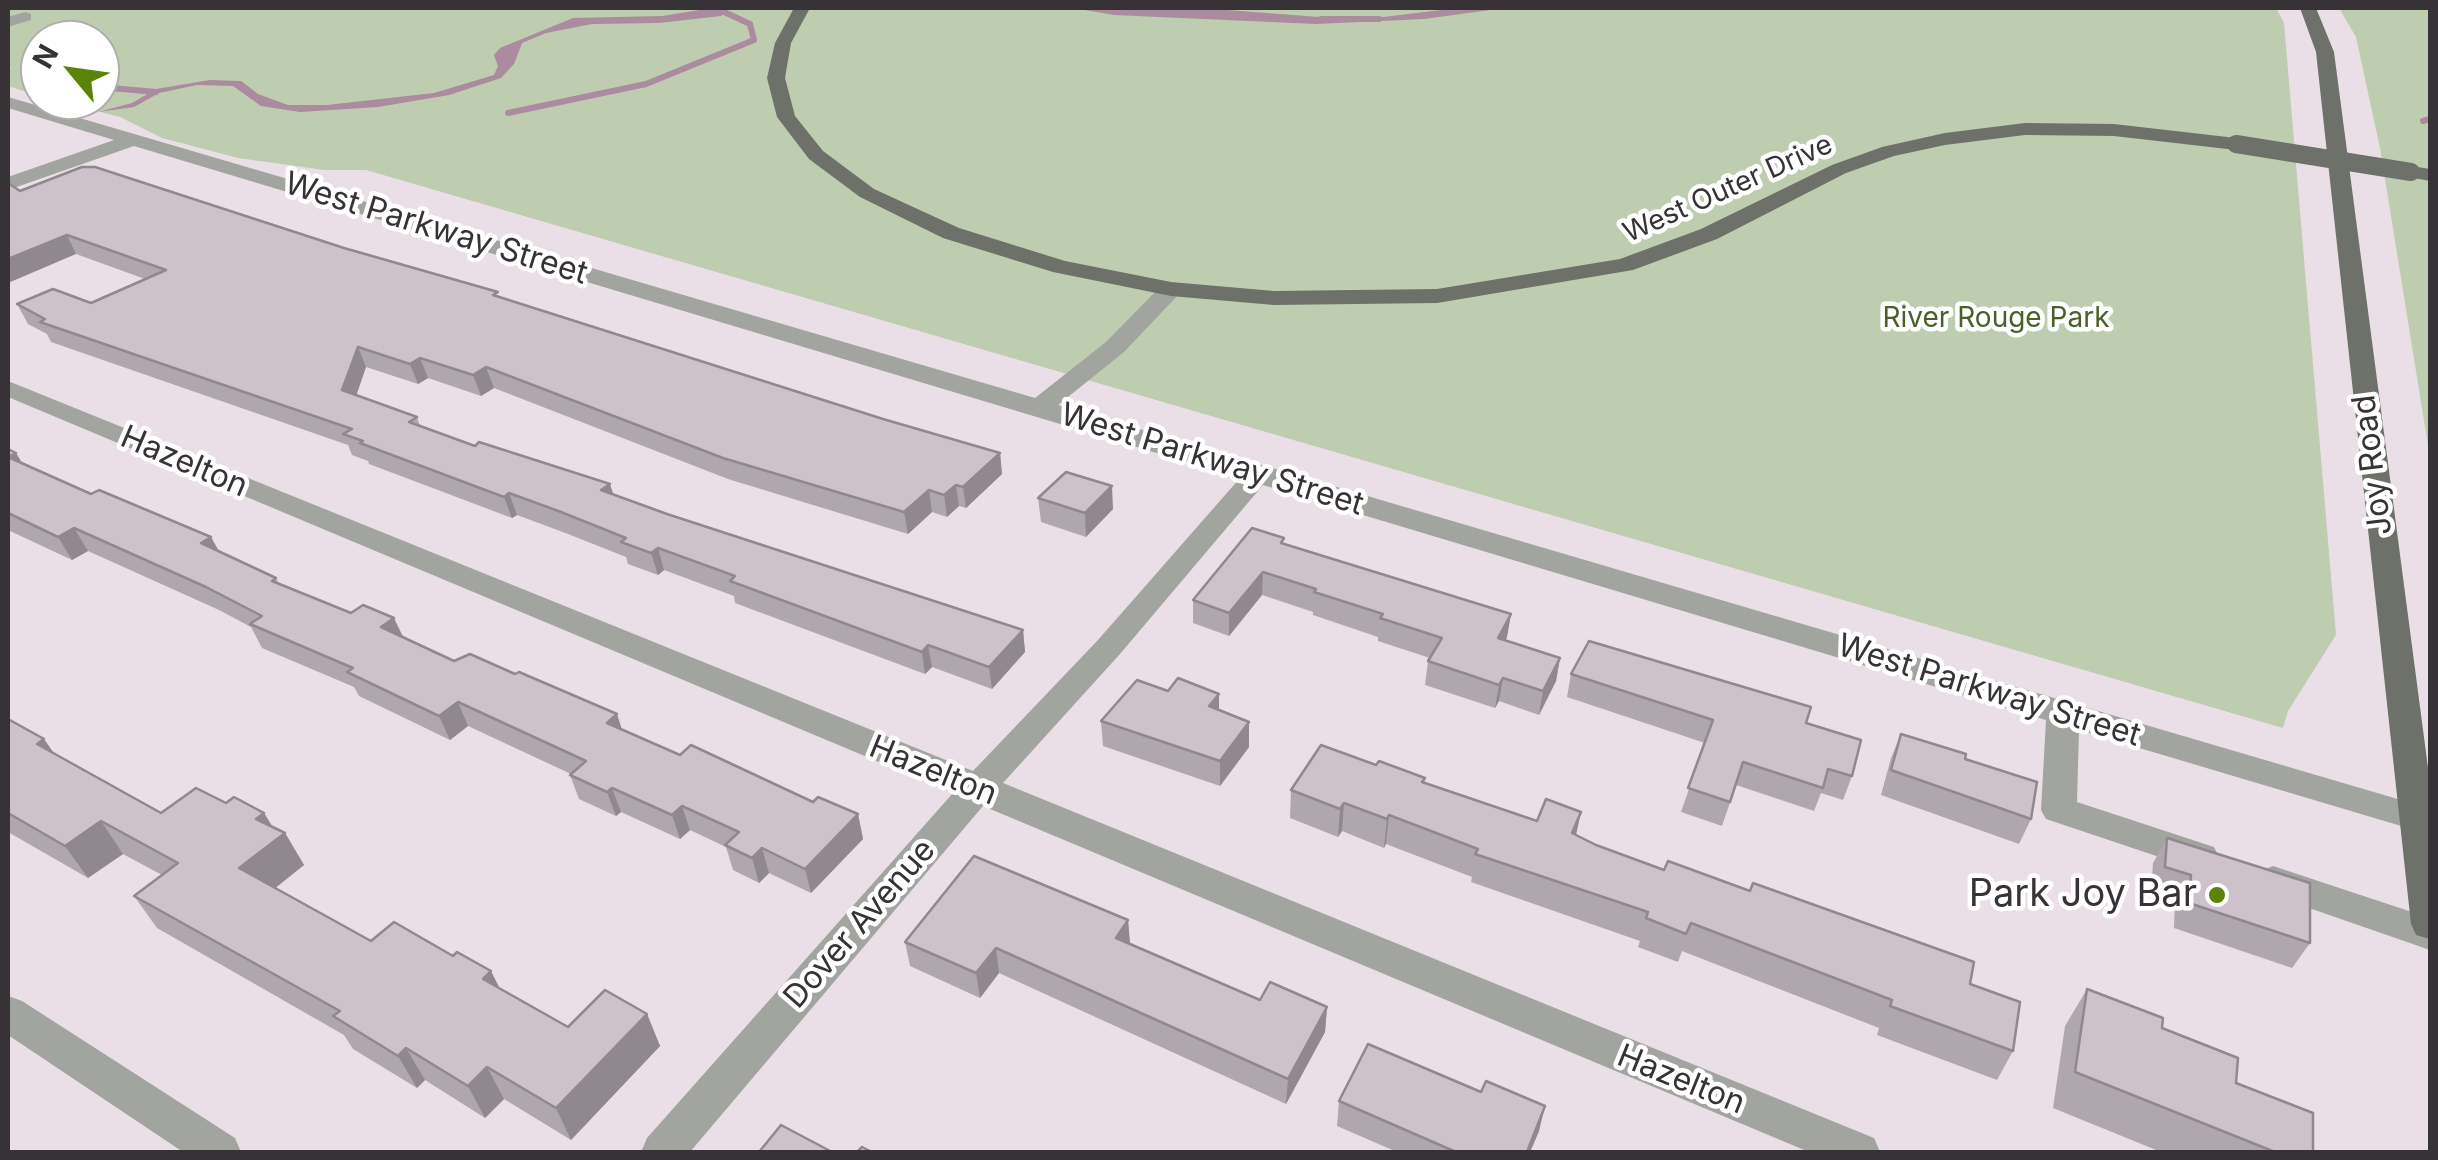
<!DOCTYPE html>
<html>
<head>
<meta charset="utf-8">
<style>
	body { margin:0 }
	#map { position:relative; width:2438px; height:1160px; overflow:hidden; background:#eadfe6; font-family:Inter,sans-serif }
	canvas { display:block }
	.frame { position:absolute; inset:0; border:10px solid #363235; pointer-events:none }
	.north { position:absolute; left:20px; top:20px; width:100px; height:100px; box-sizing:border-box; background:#fff; border:2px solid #afadae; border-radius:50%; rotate:299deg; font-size:28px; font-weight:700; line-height:40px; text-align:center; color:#363235 }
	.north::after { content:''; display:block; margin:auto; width:35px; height:45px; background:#5a8308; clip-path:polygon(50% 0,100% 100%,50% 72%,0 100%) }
</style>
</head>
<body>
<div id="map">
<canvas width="2438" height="1160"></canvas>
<div class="frame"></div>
<div class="north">N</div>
</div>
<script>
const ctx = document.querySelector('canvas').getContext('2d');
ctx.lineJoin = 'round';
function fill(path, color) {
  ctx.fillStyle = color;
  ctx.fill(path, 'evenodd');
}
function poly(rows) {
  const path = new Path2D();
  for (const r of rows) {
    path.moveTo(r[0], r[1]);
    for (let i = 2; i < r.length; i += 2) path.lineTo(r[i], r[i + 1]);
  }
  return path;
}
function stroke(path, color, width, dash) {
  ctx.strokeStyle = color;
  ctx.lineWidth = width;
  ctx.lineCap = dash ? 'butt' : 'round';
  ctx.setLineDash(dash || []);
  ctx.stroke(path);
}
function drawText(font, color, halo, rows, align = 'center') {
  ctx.font = font + ' Inter,sans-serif';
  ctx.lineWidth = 9;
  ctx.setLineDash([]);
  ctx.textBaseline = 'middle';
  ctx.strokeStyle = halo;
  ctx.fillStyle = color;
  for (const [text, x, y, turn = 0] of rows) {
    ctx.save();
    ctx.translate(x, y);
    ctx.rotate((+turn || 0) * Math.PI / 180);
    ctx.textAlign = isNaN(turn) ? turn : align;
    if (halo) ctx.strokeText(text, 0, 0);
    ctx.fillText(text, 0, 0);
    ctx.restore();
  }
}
fill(poly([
	[8,8,2276,8,2284,23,2336,635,2288,711,2283,728,366,170,324,170,238,158,162,138,120,117,55,100,100,100,100,40,40,40,40,96,8,86,8,69,12,68,8,66],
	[2339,8,2430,8,2430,458,2380,148,2356,37]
]), '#becdaf');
fill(poly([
	[712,8,724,8,726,12,721,16,659,23,592,24,546,33,522,43,514,64,501,78,449,95,378,107,300,112,261,106,233,86,197,85,159,93,134,107,98,112,132,103,156,89,210,80,241,81,258,94,288,105,327,105,434,93,494,75,498,66,494,55,500,48,573,18,662,16],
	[1073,8,1227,10,1359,20,1457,8,1505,8,1424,19,1316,24,1114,15]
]), '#ac8a9f');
stroke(poly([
	[1321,19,1379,19],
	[100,87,156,92],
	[508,113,646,84,754,40,750,24,722,11],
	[2423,121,2430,119]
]), '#ac8a9f', 6);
fill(poly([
	[25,12,31,14,31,20,8,27,8,17,25,12],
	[8,97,1035,398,1106,342,1163,284,1179,284,1182,289,1179,294,1124,352,1058,405,2418,805,2430,808,2430,828,2418,831,2079,730,2077,802,2214,847,2219,857,2214,867,2201,871,2046,819,2041,810,2046,720,1263,485,1120,654,1003,783,1874,1138,1880,1152,1809,1152,983,806,690,1152,641,1152,647,1138,953,793,8,397,8,381,973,771,1098,640,1240,478,134,146,8,190,8,177,114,140,8,108,8,97],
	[2273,866,2430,918,2430,950,2260,891,2254,881,2260,871,2273,866],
	[8,996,22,1001,235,1138,241,1152,183,1152,8,1035,8,996]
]), '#a2a4a0');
fill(poly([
	[794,8,810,8,791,43,785,78,795,116,823,151,874,189,959,228,1065,261,1171,282,1274,291,1437,289,1620,259,1701,229,1832,165,1882,147,1945,133,2025,123,2114,124,2236,138,2246,144,2236,150,2114,136,2025,135,1945,145,1894,156,1846,173,1717,239,1633,270,1437,303,1274,305,1171,296,1053,272,943,238,860,197,809,159,777,117,767,78,775,43,794,8],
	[2300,8,2316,8,2334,52,2430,783,2430,939,2416,935,2411,924,2316,52,2300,8],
	[2411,166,2430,169,2430,181,2404,176,2401,172,2411,166]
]), '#6d7169');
stroke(poly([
	[2236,144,2411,172]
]), '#6d7169', 18);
fill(poly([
	[20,191,344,248,883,419,1000,453,1002,474,966,508,959,506,947,517,932,512,908,534,728,479,494,388,481,396,428,378,418,384,366,367,356,395,417,417,420,426,667,514,1023,630,1025,652,992,689,932,667,925,674,735,603,734,596,664,570,658,575,628,564,626,557,568,534,517,515,512,518,369,464,368,461,352,455,348,445,51,342,47,334,28,324,17,304,91,303,145,279,76,254],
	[8,449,16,453,22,463,276,578,279,584,454,661,622,730,680,755,813,802,858,814,863,839,811,893,769,873,759,883,733,870,726,847,690,830,680,839,621,812,616,816,579,799,570,775,571,774,468,726,450,740,359,696,354,687,262,648,251,627,219,610,88,551,72,560,8,530],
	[1038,498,1113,509,1086,537,1041,522],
	[1284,544,1511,614,1506,640,1560,658,1556,681,1539,715,1499,701,1495,708,1425,685,1428,661,1430,658,1378,641,1378,637,1313,615,1313,612,1262,595,1229,636,1193,623,1193,600],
	[1571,674,1806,723,1852,776,1843,800,1821,793,1814,811,1736,785,1722,826,1681,812,1705,743,1567,697],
	[1219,710,1249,747,1220,786,1103,746,1101,721],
	[8,719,54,754,161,813,226,803,264,813,272,827,285,833,304,865,275,888,371,941,500,988,568,1027,647,1014,660,1046,571,1140,504,1099,485,1118,425,1080,417,1088,353,1049,344,1035,157,928,134,896,162,875,123,854,88,878,8,832],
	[1901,734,1965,759,2031,819,2019,844,1881,795,1891,758],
	[1376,765,1425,778,1424,783,1576,835,1596,845,1970,984,2013,1051,1997,1080,1877,1035,1879,1028,1682,951,1678,962,1638,947,1640,941,1471,882,1472,877,1386,844,1384,848,1342,831,1338,837,1290,818,1291,790],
	[2167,838,2310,943,2292,968,2174,928,2175,900,2151,892,2153,863],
	[1128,920,1130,943,1260,1000,1327,1007,1325,1032,1286,1104,999,973,980,998,910,966,905,942],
	[2087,989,2162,1028,2236,1083,2313,1152,2161,1152,2053,1108,2065,1026],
	[1339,1101,1539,1131,1530,1152,1397,1152,1337,1126]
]), '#b0a7ad');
fill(poly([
	[67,235,76,254,8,283,8,259],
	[358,347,366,367,351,411,342,390],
	[420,358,428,378,418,384,410,364],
	[486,367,494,388,481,396,473,375],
	[16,453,29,475,8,457],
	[1000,453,1002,474,966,508,963,487],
	[610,484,617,505,601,490],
	[956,485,959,506,947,517,944,495],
	[1112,486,1113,509,1086,537,1085,513],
	[929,490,932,512,908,534,904,512],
	[509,493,517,515,512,518,504,497],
	[74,528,88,551,72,560,58,537],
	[211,537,224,560,201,543],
	[658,548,664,570,658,575,651,553],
	[1263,572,1262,595,1229,636,1229,613],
	[1511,614,1507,637,1494,661,1498,638],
	[394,618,405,641,381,627],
	[1023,630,1025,652,992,689,989,667],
	[928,645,932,667,925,674,922,652],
	[1560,658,1556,681,1539,715,1543,691],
	[1503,678,1499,701,1495,708,1499,685],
	[1219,694,1219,718,1209,706],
	[458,702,468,726,450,740,439,716],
	[617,714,625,739,607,723],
	[1249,722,1249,747,1220,786,1220,761],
	[44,739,67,772,37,744],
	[612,788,621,812,616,816,607,792],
	[1344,803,1342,831,1338,837,1340,809],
	[682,806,690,830,680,839,672,815],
	[1581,812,1575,840,1572,833],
	[264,813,279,837,285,833,304,865,259,901,239,868,256,819],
	[858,814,863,839,811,893,805,869],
	[1389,815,1386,844,1384,848,1387,819],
	[101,821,123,854,88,878,65,846],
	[762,848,769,873,759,883,752,858],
	[1128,920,1130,945,1116,938],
	[996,948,999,973,980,998,976,973],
	[491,971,507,1003,483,979],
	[1327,1007,1325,1032,1286,1104,1288,1079],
	[647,1014,660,1046,571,1140,556,1108],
	[406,1048,425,1080,417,1088,398,1056],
	[487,1067,504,1099,485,1118,468,1086],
	[1545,1106,1539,1131,1530,1152,1527,1152]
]), '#90888d');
const building = poly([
	[82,167,95,167,344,248,498,292,493,295,883,419,1000,453,963,487,956,485,944,495,929,490,904,512,723,458,486,367,473,375,420,358,410,364,358,347,342,390,417,417,409,422,475,446,479,442,610,484,601,490,667,514,1023,630,989,667,928,645,922,652,730,581,735,576,658,548,651,553,621,542,626,538,561,512,509,493,504,497,360,443,363,441,343,434,352,429,40,322,45,319,17,304,53,289,91,303,166,270,67,235,8,259,8,183,20,191,82,167],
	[8,449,16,453,8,457,91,494,99,490,211,537,201,543,276,578,272,581,351,613,363,605,394,618,381,627,454,661,470,654,515,674,519,672,617,714,607,723,680,755,691,745,813,802,818,797,858,814,805,869,762,848,752,858,725,845,739,832,682,806,672,815,612,788,607,792,570,775,586,761,458,702,439,716,347,672,353,668,250,624,262,616,206,587,74,528,58,537,8,513,8,449],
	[1066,472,1112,486,1085,513,1038,498,1066,472],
	[1252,528,1284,538,1281,543,1511,614,1498,638,1560,658,1543,691,1503,678,1499,685,1428,661,1442,638,1380,618,1383,614,1314,592,1316,589,1263,572,1229,613,1193,600,1252,528],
	[1589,641,1811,707,1806,723,1861,740,1852,776,1828,769,1823,788,1743,762,1730,802,1688,788,1713,720,1571,674,1589,641],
	[1178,678,1219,694,1209,706,1249,722,1220,761,1101,721,1137,680,1168,691,1178,678],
	[8,719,44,739,37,744,161,813,196,788,226,803,234,797,264,813,256,819,285,833,239,868,371,941,394,922,453,956,457,952,491,971,483,979,568,1027,605,990,647,1014,556,1108,487,1067,468,1086,406,1048,398,1056,333,1016,340,1011,134,896,178,863,101,821,65,846,8,813,8,719],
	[1901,734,1966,754,1965,759,2037,782,2031,819,1891,770,1901,734],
	[1321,745,1376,765,1379,761,1425,778,1422,782,1537,821,1546,799,1581,812,1572,833,1596,845,1664,870,1668,861,1750,891,1753,883,1974,962,1970,984,2020,1002,2013,1051,1890,1006,1892,1000,1691,923,1686,934,1646,918,1648,912,1475,854,1478,849,1389,815,1387,819,1344,803,1340,809,1291,790,1321,745],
	[2167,838,2310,883,2310,943,2189,903,2191,875,2165,867,2167,838],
	[974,856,1128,920,1116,938,1260,1000,1270,982,1327,1007,1288,1079,996,948,976,973,905,942,974,856],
	[2087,989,2163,1018,2162,1028,2238,1058,2236,1083,2313,1113,2313,1152,2275,1152,2075,1072,2087,989],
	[1368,1044,1481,1092,1486,1081,1545,1106,1527,1152,1456,1152,1339,1101,1368,1044],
	[781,1125,832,1152,759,1152,781,1125],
	[862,1147,872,1152,857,1152,862,1147]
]);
fill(building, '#cdc2c9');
stroke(building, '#90888d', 2.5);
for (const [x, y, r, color] of [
	[2217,895,10,"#5a8308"]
]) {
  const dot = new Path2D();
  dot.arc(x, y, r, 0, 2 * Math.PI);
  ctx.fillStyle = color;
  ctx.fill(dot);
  stroke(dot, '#fff', 4);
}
drawText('28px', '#363235', '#fff', [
	["West Outer Drive",1728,189,-24]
]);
drawText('28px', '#4a602c', '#fff', [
	["River Rouge Park",1996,319]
]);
drawText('32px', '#363235', '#fff', [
	["West Parkway Street",436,229,17],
	["West Parkway Street",1212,460,17],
	["Hazelton",184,462,23],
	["Joy Road",2373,465,-97],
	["West Parkway Street",1989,691,17],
	["Hazelton",933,771,22],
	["Dover Avenue",860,924,-49],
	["Hazelton",1681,1080,22]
]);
drawText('38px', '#363235', '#fff', [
	["Park Joy Bar",2197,895]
], 'right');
</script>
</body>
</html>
